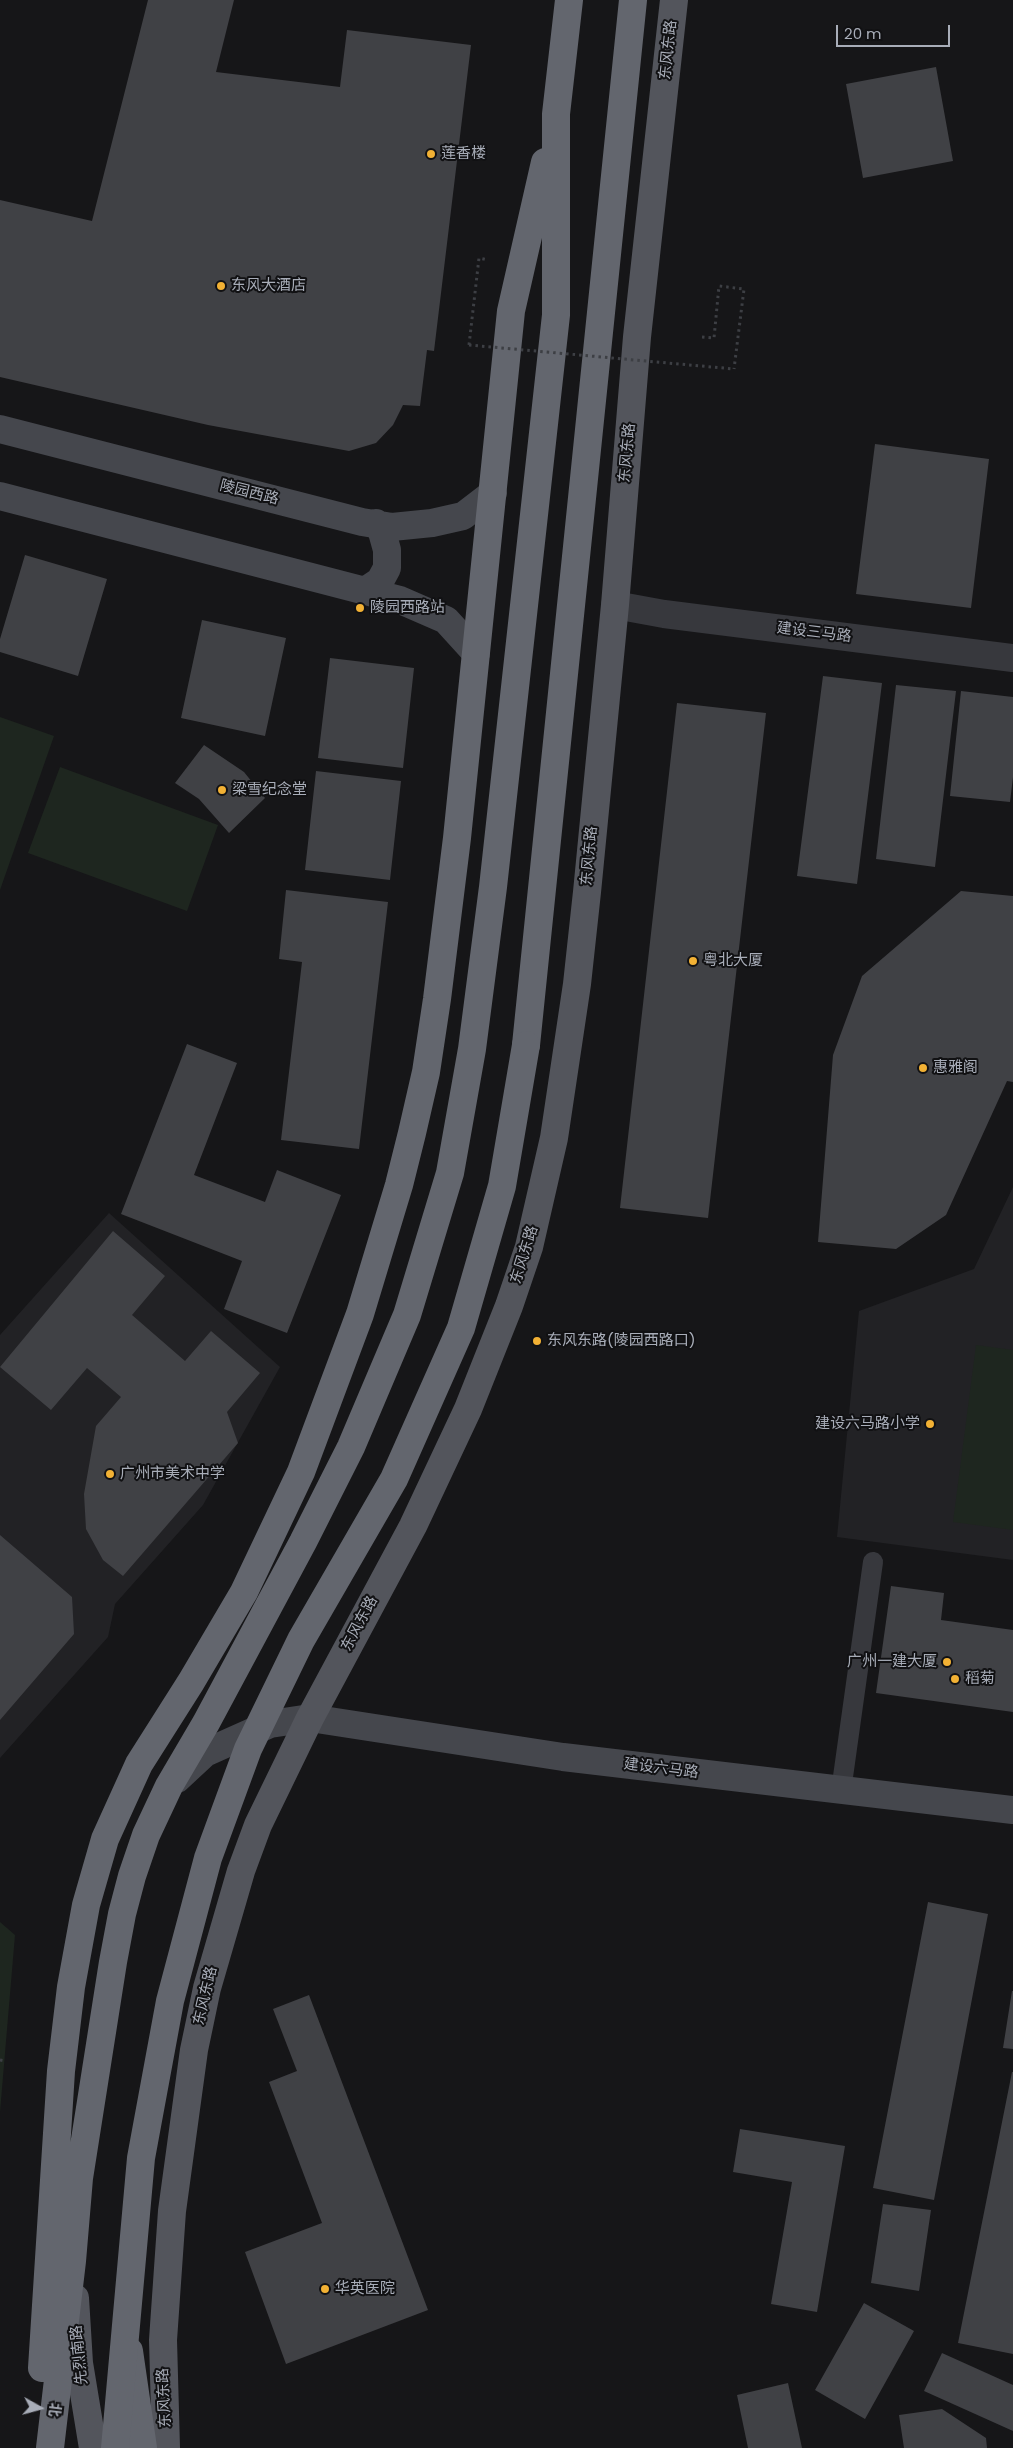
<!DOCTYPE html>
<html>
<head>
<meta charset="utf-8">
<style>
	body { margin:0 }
	#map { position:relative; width:1013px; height:2448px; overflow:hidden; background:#161618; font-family:Poppins,"Noto Sans SC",sans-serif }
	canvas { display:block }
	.north { position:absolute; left:15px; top:2383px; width:50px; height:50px; -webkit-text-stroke:4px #111113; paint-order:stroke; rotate:97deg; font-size:14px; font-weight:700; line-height:20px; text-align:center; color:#a8adb8 }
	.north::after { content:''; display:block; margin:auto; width:18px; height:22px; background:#a8adb8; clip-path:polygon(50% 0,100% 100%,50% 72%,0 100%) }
	.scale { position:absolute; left:836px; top:25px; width:114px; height:22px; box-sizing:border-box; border:2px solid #a8adb8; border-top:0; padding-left:6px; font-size:15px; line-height:18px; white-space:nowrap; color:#a8adb8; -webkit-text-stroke:4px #111113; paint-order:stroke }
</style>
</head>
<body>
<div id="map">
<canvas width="1013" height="2448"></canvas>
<div class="north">北</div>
<div class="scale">20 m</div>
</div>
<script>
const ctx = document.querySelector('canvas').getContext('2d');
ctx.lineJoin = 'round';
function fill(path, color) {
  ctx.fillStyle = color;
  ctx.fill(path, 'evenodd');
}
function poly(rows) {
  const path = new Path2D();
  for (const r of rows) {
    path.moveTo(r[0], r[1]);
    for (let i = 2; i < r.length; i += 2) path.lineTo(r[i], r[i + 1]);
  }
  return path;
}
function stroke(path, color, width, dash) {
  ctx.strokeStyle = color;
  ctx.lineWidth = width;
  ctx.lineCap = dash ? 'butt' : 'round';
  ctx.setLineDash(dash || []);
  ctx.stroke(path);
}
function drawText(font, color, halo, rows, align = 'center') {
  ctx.font = font + ' Poppins,"Noto Sans SC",sans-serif';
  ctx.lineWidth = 4;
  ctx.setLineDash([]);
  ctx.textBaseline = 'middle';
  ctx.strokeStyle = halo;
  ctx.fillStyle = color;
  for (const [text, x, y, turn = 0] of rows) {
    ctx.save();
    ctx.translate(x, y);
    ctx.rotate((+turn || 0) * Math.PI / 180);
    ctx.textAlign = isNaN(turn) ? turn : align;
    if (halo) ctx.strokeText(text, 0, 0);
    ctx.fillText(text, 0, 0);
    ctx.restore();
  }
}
fill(poly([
	[1013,1187,1013,1560,837,1537,859,1311,974,1269],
	[109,1213,280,1367,203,1505,115,1604,108,1637,0,1758,0,1335]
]), '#222225');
fill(poly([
	[0,717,54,736,0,890],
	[60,767,218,825,187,911,28,853],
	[976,1345,1013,1350,1013,1530,953,1522],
	[0,1922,15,1935,0,2112]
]), '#1e261f');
fill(poly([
	[148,0,234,0,216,72,340,87,347,30,471,45,434,351,427,350,420,406,403,405,393,425,376,443,349,451,208,425,0,377,0,200,92,221],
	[936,67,953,161,863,178,846,84],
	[875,444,989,459,971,608,856,594],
	[25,555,107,579,78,676,0,652,0,639],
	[202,620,286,638,265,736,181,718],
	[330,658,414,668,403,768,318,758],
	[823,676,882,683,857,884,797,876],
	[896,685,956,691,935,867,876,859],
	[961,691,1013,697,1013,777,1010,802,950,796],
	[677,703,766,713,708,1218,620,1208],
	[204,745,244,772,265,798,229,833,199,799,175,783],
	[316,771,401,781,390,880,305,870],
	[286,890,388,902,359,1149,281,1140,302,962,279,959],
	[961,891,1013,896,1013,1082,1007,1081,946,1215,896,1249,818,1242,833,1055,862,976],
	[187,1044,237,1063,194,1175,265,1202,277,1170,341,1195,287,1333,224,1309,242,1261,121,1214],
	[113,1231,165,1276,132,1315,185,1361,211,1331,260,1373,227,1412,238,1443,123,1576,103,1560,86,1529,84,1494,96,1426,121,1397,87,1368,51,1410,0,1367],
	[0,1535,72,1597,74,1634,0,1720],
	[891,1586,944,1593,941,1620,1013,1630,1013,1712,876,1693],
	[928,1902,988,1914,934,2200,873,2188],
	[1012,1991,1013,1991,1013,2049,1003,2048],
	[309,1995,428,2310,286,2364,245,2252,322,2223,269,2082,297,2071,273,2009],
	[1012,2072,1013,2072,1013,2354,958,2343],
	[740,2129,845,2146,817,2312,771,2304,792,2182,733,2172],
	[883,2204,931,2210,919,2291,871,2283],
	[864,2303,914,2331,865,2419,815,2390],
	[942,2353,1013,2385,1013,2431,924,2391],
	[788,2383,802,2448,748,2448,737,2395],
	[942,2409,986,2438,987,2448,904,2448,899,2415]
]), '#404145');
stroke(poly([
	[702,337,714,338,719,286,744,289,734,369],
	[469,345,479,258,488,260],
	[0,2060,5,2061]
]), '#3d3f44', 3, [2.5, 4]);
stroke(poly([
	[841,1791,873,1562]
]), '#37383d', 20);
stroke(poly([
	[615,605,664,614,1013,658]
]), '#37383d', 28);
stroke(poly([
	[0,429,362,522,392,527,432,523,463,516,493,493],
	[0,496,400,600,446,620,476,653],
	[365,591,380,581,387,568,387,550,382,532,376,523],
	[177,1779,205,1753,270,1724,310,1718,563,1757,1013,1810]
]), '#45474d', 28);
stroke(poly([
	[75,2298,79,2363,93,2448],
	[166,2448,163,2340,172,2211,194,2050,207,1988,241,1871,258,1825,310,1718,413,1526,468,1409,509,1306,529,1247,554,1138,577,984,587,892,615,605,637,337,674,0]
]), '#53555c', 28);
stroke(poly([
	[526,1045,633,0],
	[129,2351,143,2448],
	[42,2368,61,2071,71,1987,86,1905,105,1839,139,1764,191,1682,244,1592,301,1472,360,1314,399,1185,412,1133,426,1072,437,999,457,838,511,311,545,162],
	[50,2448,72,2261,79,2178,113,1962,122,1914,132,1876,146,1835,169,1786,206,1723,303,1542,351,1447,407,1315,450,1173,472,1049,493,887,556,315,556,114,569,0]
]), '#63666e', 28);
stroke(poly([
	[469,345,734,369]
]), '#3d3f44', 3, [2.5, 4]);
stroke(poly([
	[115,2448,141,2158,170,2001,208,1858,248,1749,301,1640,394,1479,461,1328,502,1186,526,1045]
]), '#63666e', 28);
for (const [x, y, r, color] of [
	[431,154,5,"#f2b134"],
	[221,286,5,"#f2b134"],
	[360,608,5,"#f2b134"],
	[222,790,5,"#f2b134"],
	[693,961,5,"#f2b134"],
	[923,1068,5,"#f2b134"],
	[537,1341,5,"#f2b134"],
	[930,1424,5,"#f2b134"],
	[110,1474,5,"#f2b134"],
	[947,1662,5,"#f2b134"],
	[955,1679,5,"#f2b134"],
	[325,2289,5,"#f2b134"]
]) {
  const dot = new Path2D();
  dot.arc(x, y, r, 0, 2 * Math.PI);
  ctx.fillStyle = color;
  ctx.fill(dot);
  stroke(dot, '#111113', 2);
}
drawText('15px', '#a8adb8', '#111113', [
	["东风东路",669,50,-84],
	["东风东路",628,453,-85],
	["陵园西路",249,493,14],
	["建设三马路",814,633,7],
	["东风东路",590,856,-85],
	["东风东路",525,1255,-73],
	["东风东路",360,1624,-62],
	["建设六马路",661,1769,7],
	["东风东路",206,1996,-77],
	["先烈南路",80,2355,-96],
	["东风东路",165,2398,-93]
]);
drawText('15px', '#a8adb8', '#111113', [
	["莲香楼",441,154],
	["东风大酒店",231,286],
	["陵园西路站",370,608],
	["梁雪纪念堂",232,790],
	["粤北大厦",703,961],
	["惠雅阁",933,1068],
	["东风东路(陵园西路口)",547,1341],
	["建设六马路小学",920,1424,"right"],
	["广州市美术中学",120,1474],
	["广州一建大厦",937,1662,"right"],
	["稻菊",965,1679],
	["华英医院",335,2289]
], 'left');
</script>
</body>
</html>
